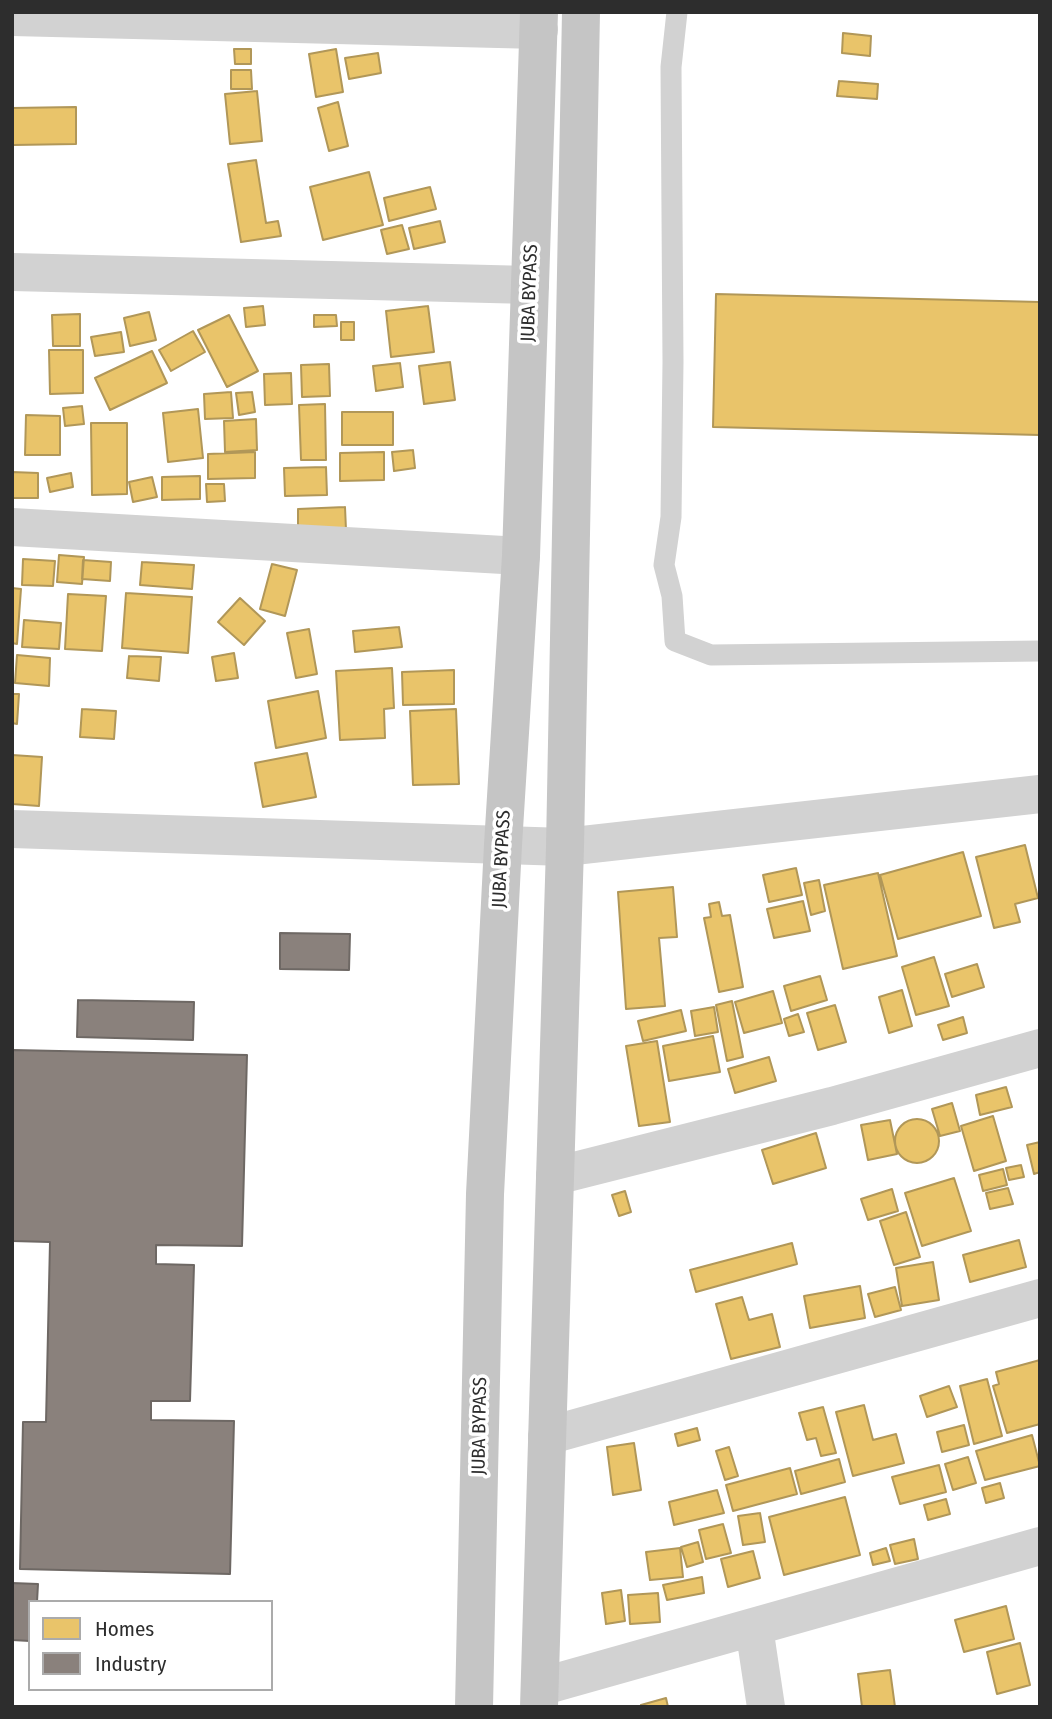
<!DOCTYPE html>
<html>
<head>
<meta charset="utf-8">
<style>
	body { margin:0 }
	#map { position:relative; width:1052px; height:1719px; overflow:hidden; background:#fff; font-family:"Fira Sans Condensed",sans-serif }
	canvas { display:block }
	.frame { position:absolute; inset:0; border:14px solid #2d2d2d; pointer-events:none }
	.legend { position:absolute; left:28px; top:1600px; width:245px; height:91px; box-sizing:border-box; background:#fff; border:2px solid #ababab; margin:0; padding:9px 12px; list-style:none; font-size:21px; color:#2d2d2d }
	.legend li { display:flex; align-items:center; gap:14px; height:35px }
	.legend b { width:35px; border:2px solid #ababab }
</style>
</head>
<body>
<div id="map">
<canvas width="1052" height="1719"></canvas>
<div class="frame"></div>
<ul class="legend">
<li><b style="height:19px;background:#e9c46a"></b>Homes</li>
<li><b style="height:19px;background:#8a817c"></b>Industry</li>
</ul>
</div>
<script>
const ctx = document.querySelector('canvas').getContext('2d');
ctx.lineJoin = 'round';
function fill(path, color) {
  ctx.fillStyle = color;
  ctx.fill(path, 'evenodd');
}
function poly(rows) {
  const path = new Path2D();
  for (const r of rows) {
    if (r.length === 3) {
      path.moveTo(r[0] + r[2], r[1]);
      path.arc(r[0], r[1], r[2], 0, 2 * Math.PI);
      continue;
    }
    path.moveTo(r[0], r[1]);
    for (let i = 2; i < r.length; i += 2) path.lineTo(r[i], r[i + 1]);
  }
  return path;
}
function stroke(path, color, width, dash) {
  ctx.strokeStyle = color;
  ctx.lineWidth = width;
  ctx.lineCap = dash ? 'butt' : 'round';
  ctx.setLineDash(dash || []);
  ctx.stroke(path);
}
function drawText(font, color, halo, rows, align = 'center') {
  ctx.font = font + ' "Fira Sans Condensed",sans-serif';
  ctx.lineWidth = 7;
  ctx.setLineDash([]);
  ctx.textBaseline = 'middle';
  ctx.strokeStyle = halo;
  ctx.fillStyle = color;
  for (const [text, x, y, turn = 0] of rows) {
    ctx.save();
    ctx.translate(x, y);
    ctx.rotate((+turn || 0) * Math.PI / 180);
    ctx.textAlign = isNaN(turn) ? turn : align;
    if (halo) ctx.strokeText(text, 0, 0);
    ctx.fillText(text, 0, 0);
    ctx.restore();
  }
}
const homes = poly([
	[843,33,871,36,870,56,842,53,843,33],
	[234,49,251,49,251,64,235,64,234,49],
	[336,49,343,92,316,97,309,54,336,49],
	[378,53,381,73,349,79,345,58,378,53],
	[231,70,251,70,252,89,231,89,231,70],
	[839,81,878,84,877,99,837,96,839,81],
	[257,91,262,141,230,144,225,94,257,91],
	[338,102,348,146,329,151,318,108,338,102],
	[76,107,76,144,13,145,12,108,76,107],
	[256,160,266,223,278,221,281,236,241,242,228,164,256,160],
	[369,172,383,225,323,240,310,187,369,172],
	[430,187,436,209,389,221,384,198,430,187],
	[440,221,445,242,414,249,409,228,440,221],
	[402,225,409,249,387,254,381,230,402,225],
	[716,294,1040,302,1040,435,713,427,716,294],
	[263,306,265,325,246,327,244,308,263,306],
	[428,306,434,352,391,357,386,311,428,306],
	[149,312,156,340,130,346,124,318,149,312],
	[80,314,80,346,53,346,52,315,80,314],
	[229,315,258,371,227,387,198,330,229,315],
	[314,315,336,315,337,326,314,327,314,315],
	[341,322,354,322,354,340,341,340,341,322],
	[193,331,205,352,171,371,159,350,193,331],
	[121,332,124,352,95,356,91,337,121,332],
	[49,350,83,350,83,393,50,394,49,350],
	[152,351,167,383,110,410,95,378,152,351],
	[450,362,455,400,424,404,419,366,450,362],
	[400,363,403,387,376,391,373,366,400,363],
	[329,364,330,396,302,397,301,365,329,364],
	[291,373,292,404,265,405,264,374,291,373],
	[231,392,233,418,205,419,204,394,231,392],
	[252,392,255,412,239,415,236,393,252,392],
	[325,404,326,460,301,460,299,405,325,404],
	[82,406,84,424,65,426,63,408,82,406],
	[198,409,203,458,168,462,163,413,198,409],
	[342,412,393,412,393,445,342,445,342,412],
	[26,415,60,416,60,455,25,455,26,415],
	[256,419,257,450,225,452,224,421,256,419],
	[91,423,127,423,127,494,92,495,91,423],
	[413,450,415,468,394,471,392,452,413,450],
	[255,452,255,478,208,479,208,454,255,452],
	[384,452,384,480,340,481,340,453,384,452],
	[326,467,327,495,285,496,284,468,326,467],
	[12,472,38,473,38,498,12,498,12,472],
	[71,473,73,487,50,492,47,478,71,473],
	[200,476,200,499,162,500,162,477,200,476],
	[152,477,157,497,133,502,129,482,152,477],
	[206,484,224,484,225,501,207,502,206,484],
	[345,507,346,530,298,531,298,509,345,507],
	[59,555,84,557,82,584,57,582,59,555],
	[23,559,55,561,53,586,22,585,23,559],
	[83,560,111,562,110,581,82,579,83,560],
	[142,562,194,565,192,589,140,585,142,562],
	[272,564,297,570,285,616,260,609,272,564],
	[12,588,21,589,17,644,12,643,12,588],
	[126,593,192,597,188,653,122,648,126,593],
	[68,594,106,596,102,651,65,649,68,594],
	[240,598,265,621,244,645,218,622,240,598],
	[24,620,61,623,59,649,22,647,24,620],
	[399,627,402,647,355,652,353,631,399,627],
	[309,629,317,674,296,678,287,633,309,629],
	[234,653,238,678,216,681,212,657,234,653],
	[17,655,50,658,49,686,15,683,17,655],
	[129,656,161,657,159,681,127,678,129,656],
	[392,668,394,708,384,709,385,738,340,740,336,671,392,668],
	[454,670,454,704,403,705,402,672,454,670],
	[318,691,326,738,276,748,268,701,318,691],
	[12,694,19,694,17,724,12,723,12,694],
	[82,709,116,711,114,739,80,737,82,709],
	[456,709,459,784,413,785,410,711,456,709],
	[307,753,316,797,263,807,255,763,307,753],
	[12,755,42,757,39,806,12,804,12,755],
	[1025,845,1038,898,1015,904,1020,922,994,928,976,857,1025,845],
	[963,852,981,916,898,939,880,875,963,852],
	[796,868,802,895,769,902,763,875,796,868],
	[878,873,897,956,843,969,824,885,878,873],
	[819,880,825,911,811,915,804,883,819,880],
	[673,887,677,937,659,938,665,1006,626,1009,618,892,673,887],
	[803,901,810,931,774,938,767,909,803,901],
	[719,902,722,916,730,915,743,987,719,992,704,918,711,917,709,904,719,902],
	[934,957,949,1006,916,1015,902,967,934,957],
	[977,964,984,987,952,997,945,974,977,964],
	[820,976,827,1000,791,1011,784,986,820,976],
	[902,990,912,1026,889,1033,879,997,902,990],
	[773,991,782,1023,744,1033,735,1002,773,991],
	[732,1001,743,1057,727,1061,716,1005,732,1001],
	[835,1005,846,1042,818,1050,807,1013,835,1005],
	[714,1007,718,1032,695,1036,691,1011,714,1007],
	[681,1010,686,1031,643,1041,638,1021,681,1010],
	[798,1014,804,1032,789,1036,784,1019,798,1014],
	[963,1017,967,1033,943,1040,938,1025,963,1017],
	[713,1036,720,1072,669,1081,663,1046,713,1036],
	[657,1041,670,1122,639,1126,626,1046,657,1041],
	[769,1057,776,1081,735,1093,728,1069,769,1057],
	[1006,1087,1012,1107,980,1115,976,1095,1006,1087],
	[952,1103,960,1131,940,1136,932,1109,952,1103],
	[993,1116,1006,1161,974,1171,961,1126,993,1116],
	[917,1141,22],
	[890,1120,897,1154,868,1160,861,1125,890,1120],
	[816,1133,826,1168,773,1184,762,1150,816,1133],
	[1040,1142,1040,1172,1034,1174,1027,1145,1040,1142],
	[1021,1165,1024,1177,1009,1180,1006,1168,1021,1165],
	[1003,1169,1007,1185,983,1191,979,1175,1003,1169],
	[954,1178,971,1231,922,1246,905,1193,954,1178],
	[1008,1188,1013,1204,990,1209,986,1193,1008,1188],
	[892,1189,898,1211,868,1220,861,1199,892,1189],
	[625,1191,631,1212,619,1216,612,1195,625,1191],
	[906,1212,920,1257,894,1265,880,1221,906,1212],
	[1019,1240,1026,1267,970,1282,963,1255,1019,1240],
	[792,1243,797,1264,696,1292,690,1270,792,1243],
	[933,1262,939,1300,902,1306,896,1268,933,1262],
	[860,1286,865,1318,810,1328,804,1296,860,1286],
	[895,1287,901,1310,875,1317,868,1294,895,1287],
	[742,1297,749,1320,772,1314,780,1347,731,1359,716,1304,742,1297],
	[1040,1360,1040,1424,1007,1433,993,1386,999,1384,996,1372,1040,1360],
	[987,1379,1002,1436,974,1444,960,1386,987,1379],
	[949,1386,957,1407,927,1417,920,1396,949,1386],
	[864,1405,873,1440,896,1434,904,1463,853,1476,836,1412,864,1405],
	[823,1407,836,1453,821,1456,816,1438,807,1440,799,1413,823,1407],
	[964,1425,969,1445,942,1452,937,1432,964,1425],
	[697,1428,700,1440,678,1446,675,1434,697,1428],
	[1032,1435,1040,1466,985,1480,976,1451,1032,1435],
	[634,1443,641,1490,613,1495,607,1447,634,1443],
	[729,1447,738,1476,725,1480,716,1451,729,1447],
	[968,1457,976,1483,953,1490,945,1464,968,1457],
	[839,1459,845,1482,801,1494,795,1471,839,1459],
	[939,1465,946,1492,900,1504,892,1477,939,1465],
	[790,1468,797,1494,733,1511,726,1485,790,1468],
	[1000,1483,1004,1498,986,1503,982,1488,1000,1483],
	[717,1490,724,1513,674,1525,669,1502,717,1490],
	[845,1497,860,1555,784,1575,769,1517,845,1497],
	[946,1499,950,1514,928,1520,924,1505,946,1499],
	[760,1513,765,1542,743,1545,738,1516,760,1513],
	[723,1524,731,1553,706,1559,699,1530,723,1524],
	[914,1539,918,1559,895,1564,890,1545,914,1539],
	[698,1542,703,1562,687,1567,681,1547,698,1542],
	[680,1548,683,1577,650,1580,646,1552,680,1548],
	[886,1548,890,1561,873,1565,870,1553,886,1548],
	[753,1551,760,1578,728,1587,721,1559,753,1551],
	[702,1577,704,1593,667,1600,663,1585,702,1577],
	[621,1590,625,1621,606,1624,602,1593,621,1590],
	[658,1593,660,1622,630,1624,628,1595,658,1593],
	[1006,1606,1014,1639,964,1652,955,1620,1006,1606],
	[1020,1643,1030,1685,997,1694,987,1652,1020,1643],
	[890,1670,895,1707,862,1707,858,1674,890,1670],
	[666,1698,668,1707,642,1707,641,1705,666,1698]
]);
fill(homes, '#e9c46a');
stroke(homes, '#b19758', 2);
const industry = poly([
	[280,933,350,934,349,970,280,969,280,933],
	[78,1000,194,1002,193,1040,77,1037,78,1000],
	[12,1050,247,1055,242,1246,156,1245,156,1264,194,1265,190,1401,151,1401,151,1420,234,1421,230,1574,20,1569,23,1422,46,1422,50,1242,12,1241,12,1050],
	[12,1583,38,1584,37,1602,30,1602,30,1641,12,1640,12,1583]
]);
fill(industry, '#8a817c');
stroke(industry, '#6e6864', 2);
stroke(poly([
	[677,12,671,67,673,362,671,517,664,565,672,596,675,641,711,655,1040,651]
]), '#d2d2d2', 21);
stroke(poly([
	[12,17,539,30],
	[12,272,530,285],
	[12,527,521,556],
	[12,829,565,847,1040,794],
	[555,1176,832,1106,1040,1048],
	[547,1436,1040,1298],
	[754,1627,766,1707],
	[540,1687,1040,1546]
]), '#d2d2d2', 38);
stroke(poly([
	[474,1707,485,1194,503,845,521,556,539,12],
	[539,1707,565,847,581,12]
]), '#c5c5c5', 38);
drawText('19px', '#2d2d2d', '#fff', [
	["JUBA BYPASS",530,293,-88],
	["JUBA BYPASS",502,859,-87],
	["JUBA BYPASS",480,1426,-89]
]);
</script>
</body>
</html>
